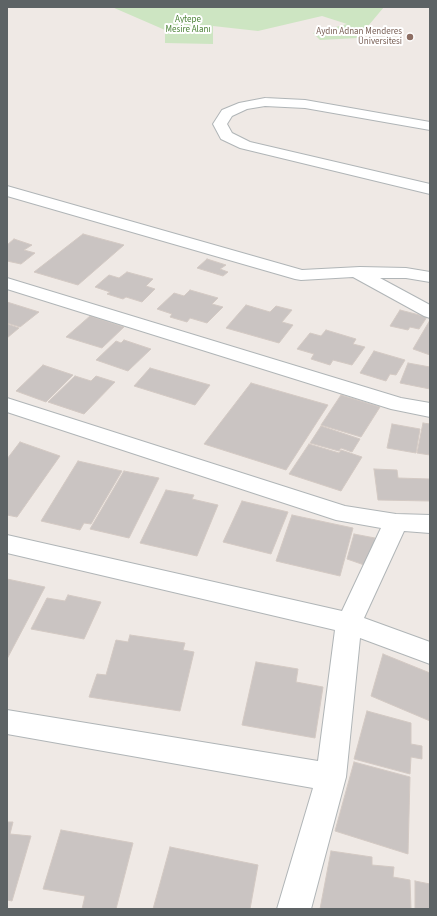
<!DOCTYPE html>
<html>
<head>
<meta charset="utf-8">
<style>
	body { margin:0 }
	#map { position:relative; width:437px; height:916px; overflow:hidden; background:#efe9e5; font-family:"Source Sans 3",sans-serif }
	canvas { display:block }
	.frame { position:absolute; inset:0; border:8px solid #5d6365; pointer-events:none }
</style>
</head>
<body>
<div id="map">
<canvas width="437" height="916"></canvas>
<div class="frame"></div>
</div>
<script>
const ctx = document.querySelector('canvas').getContext('2d');
ctx.lineJoin = 'round';
function fill(path, color) {
  ctx.fillStyle = color;
  ctx.fill(path, 'evenodd');
}
function poly(rows) {
  const path = new Path2D();
  for (const r of rows) {
    path.moveTo(r[0], r[1]);
    for (let i = 2; i < r.length; i += 2) path.lineTo(r[i], r[i + 1]);
  }
  return path;
}
function stroke(path, color, width, dash) {
  ctx.strokeStyle = color;
  ctx.lineWidth = width;
  ctx.lineCap = dash ? 'butt' : 'round';
  ctx.setLineDash(dash || []);
  ctx.stroke(path);
}
function drawText(font, color, halo, rows, align = 'center') {
  ctx.font = font + ' "Source Sans 3",sans-serif';
  ctx.lineWidth = 4;
  ctx.setLineDash([]);
  ctx.textBaseline = 'middle';
  ctx.strokeStyle = halo;
  ctx.fillStyle = color;
  for (const [text, x, y, turn = 0] of rows) {
    ctx.save();
    ctx.translate(x, y);
    ctx.rotate((+turn || 0) * Math.PI / 180);
    ctx.textAlign = isNaN(turn) ? turn : align;
    if (halo) ctx.strokeText(text, 0, 0);
    ctx.fillText(text, 0, 0);
    ctx.restore();
  }
}
fill(poly([
	[112,7,384,7,358,38,320,40,313,33,347,24,322,16,258,31,213,26,213,44,165,43,165,30]
]), '#cde5c2');
const building = poly([
	[83,234,124,245,78,285,34,272,83,234],
	[14,239,32,245,24,250,35,253,21,264,7,261,7,245,14,239],
	[207,259,226,265,220,269,228,272,223,276,197,268,207,259],
	[127,272,153,279,146,286,155,289,142,302,126,297,123,299,107,294,110,292,95,287,109,275,119,278,127,272],
	[190,290,218,298,212,304,223,307,207,323,190,318,187,322,170,317,172,314,157,309,174,293,184,296,190,290],
	[7,302,39,312,20,327,7,323,7,302],
	[246,305,270,312,276,306,292,310,282,322,293,325,279,343,226,328,246,305],
	[400,310,427,317,419,329,410,327,408,330,390,326,400,310],
	[90,316,124,327,102,348,66,337,90,316],
	[430,320,430,355,413,349,430,320],
	[7,324,19,328,7,338,7,324],
	[326,330,356,339,353,344,365,347,352,365,333,360,330,365,311,359,314,354,297,349,310,333,321,336,326,330],
	[124,340,151,349,128,371,96,360,116,341,121,343,124,340],
	[374,351,405,360,396,375,390,374,386,381,360,373,374,351],
	[408,363,430,367,430,389,400,383,408,363],
	[43,365,73,375,46,402,16,391,43,365],
	[150,368,210,385,195,405,134,386,150,368],
	[75,376,91,381,96,376,115,382,84,414,48,402,75,376],
	[251,383,328,405,286,470,204,444,251,383],
	[341,395,380,407,361,437,321,425,341,395],
	[423,423,430,424,430,455,417,453,423,423],
	[392,424,420,429,416,453,387,448,392,424],
	[321,426,360,439,352,452,341,448,339,451,310,443,321,426],
	[20,442,60,456,17,517,7,515,7,459,20,442],
	[309,444,339,453,341,450,362,457,341,491,289,474,309,444],
	[78,461,122,471,91,524,84,523,80,530,41,521,78,461],
	[374,469,397,470,398,478,430,479,430,501,378,500,374,469],
	[124,471,159,478,129,538,90,529,124,471],
	[166,490,194,495,192,499,218,505,197,556,140,543,166,490],
	[242,501,288,512,271,554,223,542,242,501],
	[292,515,353,528,340,576,276,561,292,515],
	[354,534,375,538,370,567,347,559,354,534],
	[7,579,45,587,7,659,7,579],
	[68,595,101,602,84,639,31,629,47,598,65,601,68,595],
	[130,635,185,643,183,650,194,652,180,711,89,697,97,674,106,675,116,640,128,642,130,635],
	[383,654,430,673,430,721,371,696,383,654],
	[256,662,298,669,296,682,323,687,315,738,242,725,256,662],
	[367,711,411,723,411,744,422,746,422,759,411,757,410,774,354,759,367,711],
	[354,762,410,777,408,854,335,831,354,762],
	[7,822,13,822,10,834,31,836,12,901,7,900,7,822],
	[61,830,133,843,116,909,82,909,85,896,43,889,61,830],
	[170,847,258,865,250,909,153,909,170,847],
	[331,851,372,857,372,865,394,867,393,877,410,880,411,909,320,909,331,851],
	[415,881,430,884,430,909,415,909,415,881]
]);
fill(building, '#cac4c2');
stroke(building, '#d3c9c3', 1);
const street = poly([
	[265,98,305,100,430,122,430,130,305,108,265,106,247,109,232,116,227,124,232,133,250,142,430,184,430,194,240,148,221,139,213,124,222,110,239,103,265,98],
	[7,186,302,270,360,267,406,268,430,272,430,282,406,278,380,278,430,305,430,318,424,316,353,277,301,280,295,279,7,196,7,186],
	[7,278,401,398,430,403,430,417,391,409,7,289,7,278],
	[7,398,345,506,396,514,430,515,430,533,404,531,364,618,430,642,430,664,360,638,346,777,311,909,277,909,313,788,7,734,7,710,318,761,335,630,7,553,7,535,342,611,381,528,336,520,7,412,7,398]
]);
stroke(street, '#b0b5b7', 2);
fill(street, '#fff');
for (const [x, y, r, color] of [
	[410,37,4,"#8d6e63"]
]) {
  const dot = new Path2D();
  dot.arc(x, y, r, 0, 2 * Math.PI);
  ctx.fillStyle = color;
  ctx.fill(dot);
  stroke(dot, '#fff', 1.5);
}
drawText('9px', '#4b8237', '#fff', [
	["Aytepe",188,20],
	["Mesire Alanı",188,30]
]);
drawText('9px', '#785e54', '#fff', [
	["Aydın Adnan Menderes",402,32],
	["Üniversitesi",402,42]
], 'right');
</script>
</body>
</html>
